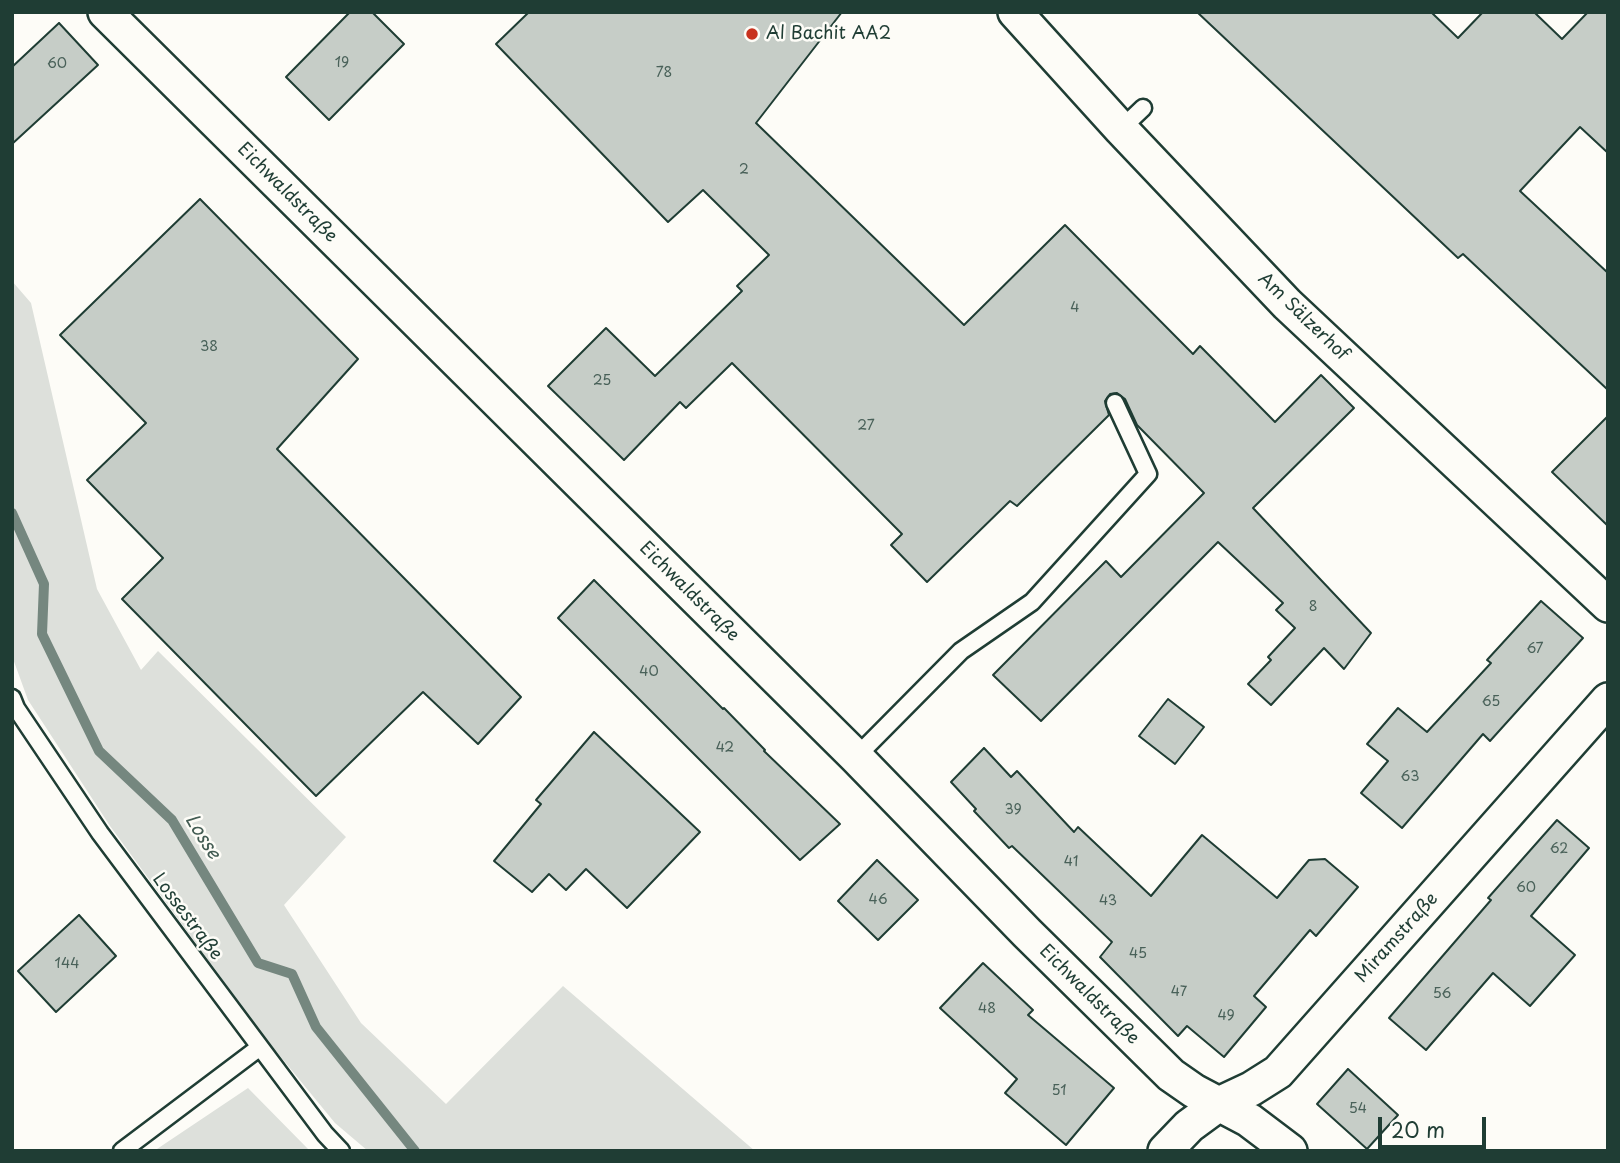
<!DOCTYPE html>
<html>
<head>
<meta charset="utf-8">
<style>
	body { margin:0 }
	#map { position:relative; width:1620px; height:1163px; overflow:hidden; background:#fdfcf7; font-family:"Playpen Sans",sans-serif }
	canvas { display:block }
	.frame { position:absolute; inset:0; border:14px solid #1f3d34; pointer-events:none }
	.scale { position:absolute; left:1378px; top:1117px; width:108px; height:32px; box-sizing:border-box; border:4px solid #1f3d34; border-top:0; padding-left:9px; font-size:21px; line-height:24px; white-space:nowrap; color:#1f3d34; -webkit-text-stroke:5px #fdfcf7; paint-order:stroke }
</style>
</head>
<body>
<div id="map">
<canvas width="1620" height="1163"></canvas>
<div class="frame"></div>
<div class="scale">20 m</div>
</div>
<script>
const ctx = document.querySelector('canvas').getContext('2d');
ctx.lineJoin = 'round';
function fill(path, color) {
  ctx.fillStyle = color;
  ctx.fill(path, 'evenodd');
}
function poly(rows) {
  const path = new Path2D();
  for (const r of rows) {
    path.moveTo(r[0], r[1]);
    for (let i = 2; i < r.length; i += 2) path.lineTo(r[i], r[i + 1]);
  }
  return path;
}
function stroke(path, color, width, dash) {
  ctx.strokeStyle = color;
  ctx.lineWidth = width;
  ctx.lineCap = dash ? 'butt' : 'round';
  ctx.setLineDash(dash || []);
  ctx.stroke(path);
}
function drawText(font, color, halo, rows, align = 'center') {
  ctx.font = font + ' "Playpen Sans",sans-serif';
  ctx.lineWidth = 5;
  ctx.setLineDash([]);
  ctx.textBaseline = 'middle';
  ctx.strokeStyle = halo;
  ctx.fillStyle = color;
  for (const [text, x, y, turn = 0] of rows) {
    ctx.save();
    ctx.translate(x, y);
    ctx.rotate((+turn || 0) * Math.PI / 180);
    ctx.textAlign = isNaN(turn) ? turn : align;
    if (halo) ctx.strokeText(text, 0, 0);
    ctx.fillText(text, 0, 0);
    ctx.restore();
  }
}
fill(poly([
	[12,281,31,303,97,589,141,670,158,651,346,837,284,905,361,1023,446,1104,563,986,755,1151,368,1151,335,1123,266,1039,110,826,28,700,12,656],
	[248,1088,310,1151,154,1151]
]), '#dde0db');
stroke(poly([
	[12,513,44,584,42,634,99,751,172,820,258,963,292,974,316,1027,415,1151]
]), '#75877f', 10);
const building = poly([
	[350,12,372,12,404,44,329,120,286,77,350,12],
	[529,12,842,12,756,123,964,325,1065,225,1193,354,1200,346,1275,422,1321,375,1354,408,1253,508,1371,633,1344,669,1324,648,1271,705,1248,684,1271,660,1268,657,1295,628,1276,610,1283,603,1218,542,1041,721,993,675,1106,561,1121,577,1204,493,1137,425,1125,399,1117,393,1110,394,1105,401,1109,415,1017,506,1010,501,927,582,891,545,902,534,732,363,686,408,680,402,624,460,548,386,606,328,655,376,742,291,737,286,769,255,703,190,668,222,496,44,529,12],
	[1197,12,1431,12,1458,38,1483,12,1534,12,1562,39,1588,12,1608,12,1608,153,1580,127,1520,191,1608,273,1608,390,1463,254,1458,258,1197,12],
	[59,23,98,65,12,144,12,67,59,23],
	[200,199,358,359,277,449,521,697,478,744,423,692,316,796,122,599,163,558,87,480,146,423,60,335,200,199],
	[1608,416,1608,526,1552,472,1608,416],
	[594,580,723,709,724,708,765,750,764,751,840,824,800,860,558,618,594,580],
	[1541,601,1583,638,1490,741,1483,734,1402,828,1361,793,1388,761,1367,744,1398,708,1427,732,1491,663,1487,660,1541,601],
	[1168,699,1204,727,1175,764,1139,736,1168,699],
	[594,732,700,832,627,908,586,869,566,890,549,874,532,892,494,861,541,804,536,800,594,732],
	[984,748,1011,777,1017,771,1074,832,1078,827,1151,896,1202,835,1277,898,1309,860,1325,859,1358,887,1316,936,1310,930,1254,996,1266,1007,1224,1057,1187,1026,1178,1036,1100,957,1112,942,1012,846,1009,848,974,811,976,809,951,782,984,748],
	[1557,820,1589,848,1531,916,1575,955,1530,1006,1493,973,1426,1050,1389,1018,1491,900,1488,898,1557,820],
	[877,860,918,900,878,940,838,901,877,860],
	[79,915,116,956,56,1012,18,971,79,915],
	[983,963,1033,1010,1028,1015,1114,1088,1066,1145,1005,1093,1017,1079,940,1008,983,963],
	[1348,1069,1398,1115,1367,1149,1317,1104,1348,1069]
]);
fill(building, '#c6cdc7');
stroke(building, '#1f3d34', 2);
const service = poly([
	[1121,129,1143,108],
	[12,698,16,708,100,833,325,1134,341,1151],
	[856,757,961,651,1032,602,1148,474,1115,403],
	[122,1151,260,1047]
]);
const minor = poly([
	[105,12,856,757,1027,933,1171,1075,1194,1091,1249,1120,1290,1151],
	[1015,12,1121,129,1287,304,1608,605],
	[1165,1151,1189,1126,1219,1104,1251,1089,1278,1072,1608,700]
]);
stroke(service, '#1f3d34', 21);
stroke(minor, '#1f3d34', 38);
stroke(service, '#fdfcf7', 16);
stroke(minor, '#fdfcf7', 33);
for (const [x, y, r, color] of [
	[752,34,7,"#c8321e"]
]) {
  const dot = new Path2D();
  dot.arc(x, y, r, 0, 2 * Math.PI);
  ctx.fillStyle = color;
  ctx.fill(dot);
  stroke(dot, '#fdfcf7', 2.5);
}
drawText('14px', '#496159', null, [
	["19",342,63],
	["60",57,64],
	["78",664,73],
	["2",744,170],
	["4",1075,308],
	["38",209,347],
	["25",602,381],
	["27",866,426],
	["8",1313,607],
	["67",1535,649],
	["40",649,672],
	["65",1491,702],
	["42",725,748],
	["63",1410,777],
	["39",1013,810],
	["62",1559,849],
	["41",1071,862],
	["60",1526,888],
	["46",878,900],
	["43",1108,901],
	["45",1138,954],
	["144",67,964],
	["47",1179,992],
	["56",1442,994],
	["48",987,1009],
	["49",1226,1016],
	["51",1059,1091],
	["54",1358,1109]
]);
drawText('18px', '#1f3d34', '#fdfcf7', [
	["Al Bachit AA2",766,34]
], 'left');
drawText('18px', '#1f3d34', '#fdfcf7', [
	["Eichwaldstraße",287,193,45],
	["Am Sälzerhof",1303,317,44],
	["Eichwaldstraße",689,592,45],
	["Lossestraße",187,917,53],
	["Miramstraße",1397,938,-48],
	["Eichwaldstraße",1089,995,45]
]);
drawText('italic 19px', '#435c53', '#fdfcf7', [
	["Losse",202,837,58]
]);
</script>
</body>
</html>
